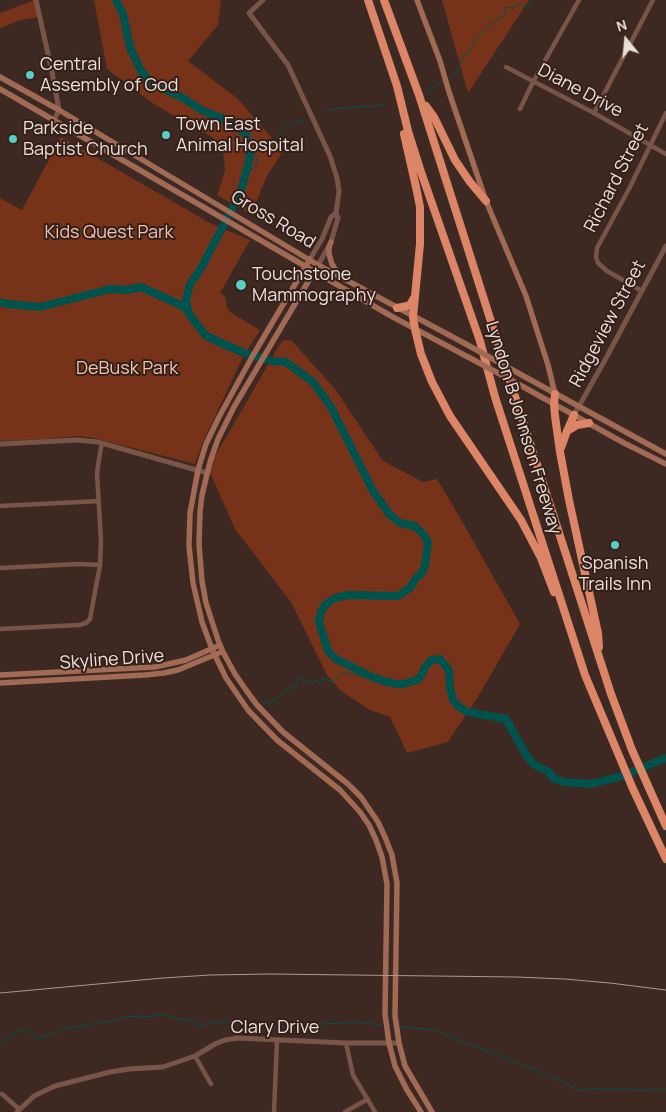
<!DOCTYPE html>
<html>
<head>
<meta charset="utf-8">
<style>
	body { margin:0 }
	#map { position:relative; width:666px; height:1112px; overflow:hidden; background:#3e2922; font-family:Manrope,sans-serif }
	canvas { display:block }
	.north { position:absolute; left:601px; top:15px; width:50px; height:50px; -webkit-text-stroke:4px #342018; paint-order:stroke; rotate:343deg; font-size:14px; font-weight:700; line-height:20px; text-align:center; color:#ecded9 }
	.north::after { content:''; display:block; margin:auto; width:18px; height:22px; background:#ecded9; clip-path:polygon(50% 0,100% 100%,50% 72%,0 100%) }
</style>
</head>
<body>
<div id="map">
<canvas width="666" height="1112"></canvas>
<div class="north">N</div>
</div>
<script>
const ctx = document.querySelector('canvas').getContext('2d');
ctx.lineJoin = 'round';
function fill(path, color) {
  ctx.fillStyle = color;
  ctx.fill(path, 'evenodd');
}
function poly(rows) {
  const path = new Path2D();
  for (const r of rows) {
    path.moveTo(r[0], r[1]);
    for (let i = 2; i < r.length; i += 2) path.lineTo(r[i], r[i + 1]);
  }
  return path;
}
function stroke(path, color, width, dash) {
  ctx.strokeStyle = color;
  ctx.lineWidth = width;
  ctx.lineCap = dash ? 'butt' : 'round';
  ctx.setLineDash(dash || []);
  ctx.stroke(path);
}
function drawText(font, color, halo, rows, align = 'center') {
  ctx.font = font + ' Manrope,sans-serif';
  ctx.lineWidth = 4;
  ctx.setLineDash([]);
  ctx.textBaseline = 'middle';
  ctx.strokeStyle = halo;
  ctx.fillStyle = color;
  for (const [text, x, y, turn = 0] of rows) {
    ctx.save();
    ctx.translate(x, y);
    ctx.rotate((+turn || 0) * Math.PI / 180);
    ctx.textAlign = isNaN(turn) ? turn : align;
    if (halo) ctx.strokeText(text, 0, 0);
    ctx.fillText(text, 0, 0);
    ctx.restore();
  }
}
fill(poly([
	[35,0,39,17,21,20,0,28,0,13],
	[94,0,221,0,218,25,188,61,237,98,283,151,267,176,251,214,217,195,225,171,224,158,221,145,212,137,154,104,107,69],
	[442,0,529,0,468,93],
	[61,137,210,223,250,240,220,293,225,296,227,307,230,312,260,330,243,357,202,444,195,464,94,438,79,436,45,439,0,441,0,198,22,210],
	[291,340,335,389,383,461,423,482,437,479,459,516,520,624,479,695,448,742,407,753,390,717,370,710,341,691,327,675,291,602,235,529,208,468,282,341]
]), '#76331a');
stroke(poly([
	[448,78,458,71,463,56,469,53,476,38,490,24,505,15,506,13,504,9,506,7,510,8,519,4,527,7,530,5,532,0],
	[428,91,444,80],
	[327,110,366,106,369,107,385,104],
	[245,173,255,167,257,161,255,152,260,145,272,143,281,133,283,130,295,122,303,120],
	[263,704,267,701,269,702,272,700,275,700,286,692,287,689,294,687,296,685,297,678,299,676,303,678,306,682,311,683,315,680,317,680,320,683,322,682,321,680,323,678,326,678,329,681,334,681,339,676,340,674,343,672,346,672,350,674,359,675,361,677,370,676],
	[401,1027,434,1030,553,1077,572,1087,579,1090,588,1089,666,1090],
	[0,1043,8,1037,14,1035,16,1032,25,1029,30,1034,32,1034,38,1039,56,1032,58,1033,64,1029,103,1022,110,1022,126,1017,138,1016,150,1017,165,1014,174,1017,175,1018,195,1022,200,1026,213,1022,221,1022,250,1025,255,1024,270,1025,274,1027,356,1022,381,1025]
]), '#00524d', 1);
stroke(poly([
	[116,0,123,14,130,47,141,71,153,84,183,98,203,111,224,119,246,134,250,158,240,194,200,270,190,284,186,300,189,314,206,336,244,353,272,361,286,362,313,382,331,407,373,491,389,514,400,523,415,526,424,535,428,542,425,566,421,574,416,578,410,588,398,596,348,595,335,598,325,605,321,612,319,622,328,651,336,659,372,677,384,681,396,684,403,684,417,680,421,676,425,667,431,660,440,659,449,670,450,688,453,700,458,706,468,712,506,719,525,753,533,764,549,772,553,778,564,782,591,784,622,776,666,758],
	[0,302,7,304,40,307,110,289,126,290,141,287,183,306,188,312]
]), '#00524d', 8);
stroke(poly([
	[506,67,594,113,666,154],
	[520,109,533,82,579,0],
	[594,113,653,0],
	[642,291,607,271,598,263,596,257,597,248,630,187,666,113],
	[0,506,99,501],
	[0,568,78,564,100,565],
	[0,629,79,625,86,623,90,619,100,565,101,541,97,473,99,459,102,443],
	[346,1043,353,1075,375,1112],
	[195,1056,211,1084],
	[2,1094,19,1109],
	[274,1112,277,1040],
	[345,1112,368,1099]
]), '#795549', 4.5);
stroke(poly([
	[36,0,52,72,59,110,54,120],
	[263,0,249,13,288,65,330,156,337,178,339,191,336,213,338,218,331,242,318,265],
	[310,259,322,239,331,217,336,213],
	[574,415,605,360,666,246],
	[0,444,77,440,98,442,207,473],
	[17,1112,34,1096,55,1086,110,1072,129,1069,163,1067,195,1056,215,1044,225,1040,237,1038,346,1043,399,1043]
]), '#795549', 5);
stroke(poly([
	[417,0,440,61,449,92,486,201,526,296,548,365,555,394],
	[0,77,59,110,318,265,464,343],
	[0,89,391,316,468,357],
	[331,242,329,248,329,254,332,264,339,276],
	[310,259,252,357,219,417,206,444,198,470,190,513,189,546,193,583,202,622,212,649,226,678,248,710,277,740,340,790,360,812,369,825,376,840,382,857,387,884,385,1014,389,1043,395,1066,407,1090,421,1112],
	[318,265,234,407,218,439,210,462,202,495,200,512,199,544,202,581,206,603,218,640,223,652,235,674,246,690,257,705,283,732,348,784,361,797,378,822,385,837,392,855,397,883,395,1016,399,1043,405,1066,432,1112],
	[527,378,666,454],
	[511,380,624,443,666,464],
	[0,675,155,667,186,660,220,645],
	[0,683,145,675,164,673,178,670,219,653]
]), '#a16a55', 5.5);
stroke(poly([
	[368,0,397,86,408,131,421,172,480,341,495,397,585,675,633,789,666,859],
	[384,0,419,95,501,353,611,694,632,750,666,826],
	[426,106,434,117,455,160,470,182,486,201],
	[404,134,416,187,420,207,420,244,413,317,415,329,421,354,432,382,450,416,521,520,541,558,554,592],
	[397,308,407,306,410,305,414,298],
	[555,394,554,404,555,416,560,452,569,500,598,633,599,647],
	[567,431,577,425,589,423],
	[561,448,567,431,574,415]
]), '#dc8667', 8);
stroke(poly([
	[0,993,163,978,210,975,270,974,516,977,564,979,610,983,666,990]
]), '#aa9993', 1);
stroke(poly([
	[464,343,527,378],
	[468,357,511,380]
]), '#a16a55', 5.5);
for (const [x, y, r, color] of [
	[30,75,5,"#56cec4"],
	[166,135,5,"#56cec4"],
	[13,139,5,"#56cec4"],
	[241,285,6,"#56cec4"],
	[615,545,5,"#56cec4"]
]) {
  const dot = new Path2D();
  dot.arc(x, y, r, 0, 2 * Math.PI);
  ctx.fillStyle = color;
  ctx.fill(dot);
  stroke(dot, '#342018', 2);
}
drawText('18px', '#ecded9', '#342018', [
	["Central",40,65],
	["Assembly of God",40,86],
	["Town East",176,125],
	["Animal Hospital",176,146],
	["Parkside",23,129],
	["Baptist Church",23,150],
	["Touchstone",252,275],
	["Mammography",252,296],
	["Spanish",615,564,"center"],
	["Trails Inn",615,585,"center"]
], 'left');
drawText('18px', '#ecded9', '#342018', [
	["Diane Drive",580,91,28],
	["Richard Street",617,178,-63],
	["Gross Road",273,220,31],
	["Ridgeview Street",608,324,-62],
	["Lyndon B Johnson Freeway",523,428,73],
	["Skyline Drive",112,660,-4],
	["Clary Drive",275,1028]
]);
drawText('18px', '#f0c2b1', '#342018', [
	["Kids Quest Park",109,233],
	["DeBusk Park",127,369]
]);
</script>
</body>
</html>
